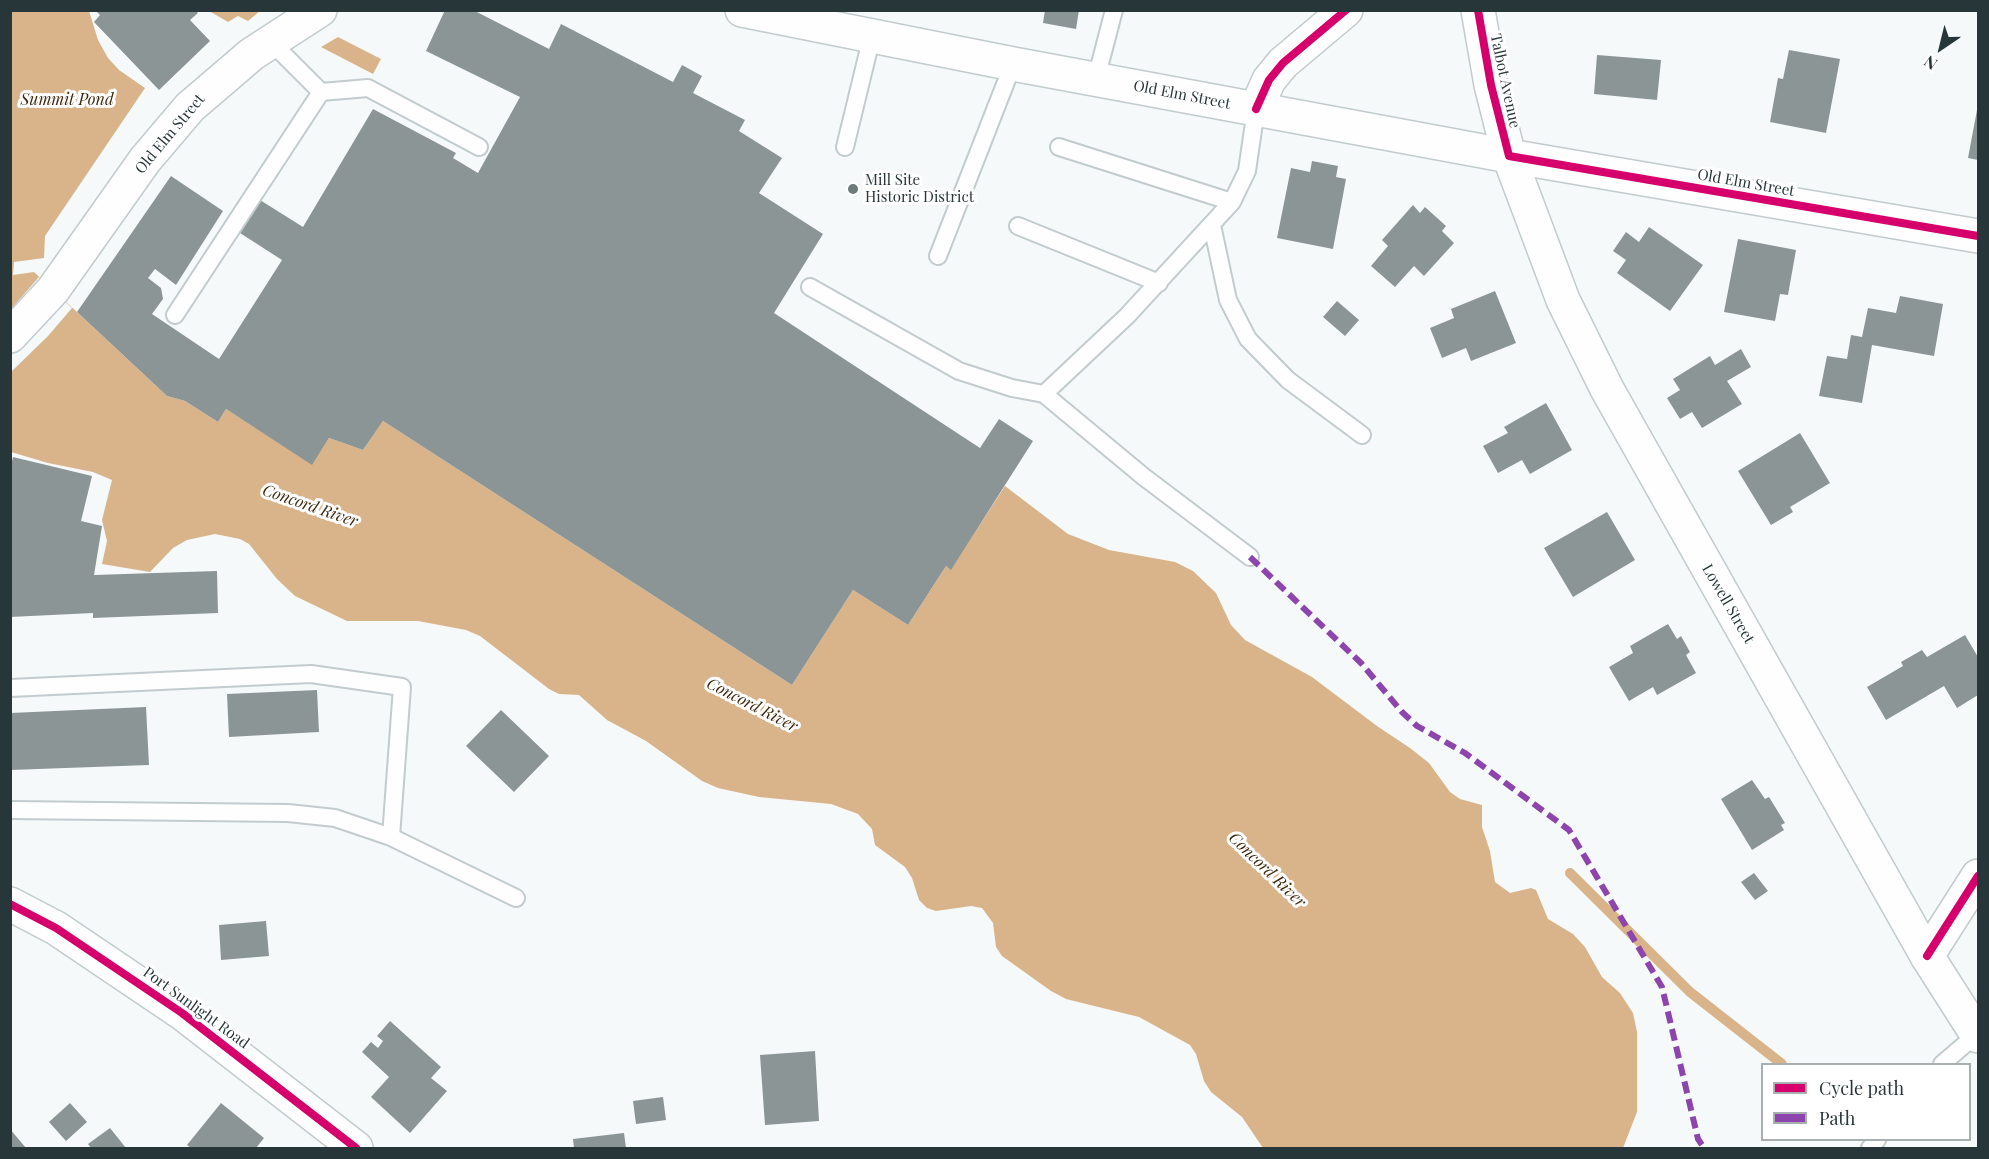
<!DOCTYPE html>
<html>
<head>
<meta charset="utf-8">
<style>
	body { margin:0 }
	#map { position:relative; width:1989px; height:1159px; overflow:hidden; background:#f5f9fa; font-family:"Playfair Display",serif }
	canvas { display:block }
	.frame { position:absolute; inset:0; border:12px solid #273639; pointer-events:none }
	.legend { position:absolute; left:1761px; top:1063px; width:210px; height:78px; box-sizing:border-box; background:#fff; border:2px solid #a9afb0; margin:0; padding:8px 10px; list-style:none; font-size:18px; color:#273639 }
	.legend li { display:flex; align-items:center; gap:12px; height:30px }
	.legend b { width:30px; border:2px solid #a9afb0 }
	.north { position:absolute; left:1911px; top:18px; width:60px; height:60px; -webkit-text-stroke:4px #fff; paint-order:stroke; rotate:215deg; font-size:16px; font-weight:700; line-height:24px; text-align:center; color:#273639 }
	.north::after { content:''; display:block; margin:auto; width:21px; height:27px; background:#273639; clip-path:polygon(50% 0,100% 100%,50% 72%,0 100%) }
</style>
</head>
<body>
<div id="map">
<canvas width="1989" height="1159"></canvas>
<div class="frame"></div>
<ul class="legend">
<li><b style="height:8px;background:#d6006c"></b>Cycle path</li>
<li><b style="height:8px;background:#8e44ad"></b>Path</li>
</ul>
<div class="north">N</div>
</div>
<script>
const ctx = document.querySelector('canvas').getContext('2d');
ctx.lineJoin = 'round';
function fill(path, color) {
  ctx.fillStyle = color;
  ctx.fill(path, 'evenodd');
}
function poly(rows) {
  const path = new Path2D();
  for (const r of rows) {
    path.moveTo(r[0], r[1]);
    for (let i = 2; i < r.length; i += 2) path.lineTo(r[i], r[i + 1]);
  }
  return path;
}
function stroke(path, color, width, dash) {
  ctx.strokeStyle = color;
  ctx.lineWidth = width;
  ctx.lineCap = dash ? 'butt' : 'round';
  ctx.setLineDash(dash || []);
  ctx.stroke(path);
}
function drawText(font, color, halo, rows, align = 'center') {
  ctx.font = font + ' "Playfair Display",serif';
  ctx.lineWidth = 6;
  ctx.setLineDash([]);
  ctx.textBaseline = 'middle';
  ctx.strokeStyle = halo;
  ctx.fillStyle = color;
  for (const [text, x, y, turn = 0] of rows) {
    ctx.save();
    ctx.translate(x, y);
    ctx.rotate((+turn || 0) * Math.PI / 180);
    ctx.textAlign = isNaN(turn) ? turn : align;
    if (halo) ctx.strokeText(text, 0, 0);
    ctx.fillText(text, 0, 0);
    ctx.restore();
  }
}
fill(poly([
	[11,11,89,11,98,40,108,58,119,70,145,88,45,236,44,258,14,262,13,275,34,272,167,396,185,401,218,422,226,409,312,464,329,438,363,450,383,421,792,685,853,590,908,625,946,566,951,569,1005,486,1068,534,1109,550,1175,562,1193,571,1216,593,1231,625,1245,640,1312,677,1377,726,1410,748,1429,763,1450,792,1460,799,1482,805,1482,827,1490,851,1495,882,1510,893,1531,888,1536,890,1548,919,1573,934,1585,947,1602,977,1620,993,1633,1013,1637,1032,1637,1112,1623,1148,1263,1148,1242,1117,1211,1092,1204,1081,1196,1054,1190,1045,1139,1017,1066,999,1051,991,1002,956,996,947,993,923,982,908,971,906,936,911,927,908,919,900,912,878,905,867,875,845,872,829,858,814,831,804,759,797,718,788,702,781,646,741,607,720,579,695,559,694,549,689,480,636,466,630,418,621,347,621,295,596,277,579,249,544,240,539,215,534,187,540,173,548,150,572,102,564,107,541,102,520,112,480,93,472,48,463,11,452],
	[209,11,209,10,260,11,248,21,238,16,228,22],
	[338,37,381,59,373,74,321,47]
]), '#d9b48a');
fill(poly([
	[39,277,72,308,48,336,11,372,11,309]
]), '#f5f9fa');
stroke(poly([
	[1570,873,1690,992,1782,1064]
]), '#d9b48a', 10);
fill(poly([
	[95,10,195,10,198,13,190,20,210,41,159,90,94,22,100,15],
	[445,10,473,10,549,49,561,24,673,82,682,65,702,76,693,93,745,120,739,131,782,158,759,193,823,234,774,313,980,448,999,419,1033,441,951,570,946,566,908,625,853,590,792,685,383,421,363,450,329,438,312,465,226,409,218,422,185,401,167,396,77,312,171,176,223,211,176,285,155,269,148,278,161,288,163,299,152,314,219,359,282,260,240,233,260,200,303,227,373,109,456,153,453,158,478,173,520,97,426,51],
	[1045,10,1079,10,1076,29,1043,23],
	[1789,50,1840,59,1826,133,1770,122,1778,78,1783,79],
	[1597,55,1661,60,1657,100,1594,94],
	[1977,110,1978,110,1978,160,1968,158],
	[1312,161,1338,166,1336,177,1346,179,1333,249,1277,238,1291,168,1310,172],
	[1413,205,1420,213,1425,207,1446,226,1442,231,1454,243,1424,276,1414,266,1395,287,1371,266,1388,246,1382,240],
	[1649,227,1703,265,1670,311,1617,273,1626,260,1613,251,1626,232,1639,242],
	[1738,239,1796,250,1788,295,1780,294,1775,321,1724,312],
	[1495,291,1516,343,1471,361,1466,348,1442,358,1430,328,1454,318,1451,309],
	[1900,296,1943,304,1934,356,1872,345,1862,403,1819,396,1827,356,1847,359,1851,335,1862,337,1868,308,1896,313],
	[1337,301,1359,320,1345,336,1323,317],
	[1741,349,1751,367,1727,381,1742,404,1702,428,1692,412,1680,419,1667,398,1680,390,1673,379,1710,356,1715,365],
	[1546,403,1572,450,1530,474,1522,460,1498,473,1483,446,1508,433,1504,427],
	[1800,433,1830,483,1790,507,1793,512,1771,525,1738,471],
	[13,457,92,476,81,521,102,526,94,575,217,571,218,613,93,618,93,613,10,617,10,469],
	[1607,512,1635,560,1573,597,1544,548],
	[1668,624,1677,639,1681,636,1690,652,1686,655,1696,673,1657,695,1653,687,1629,701,1609,667,1633,653,1630,646],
	[1965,635,1978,657,1978,695,1957,708,1944,686,1886,720,1867,687,1903,666,1901,662,1922,650,1927,657],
	[317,690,319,732,229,737,227,694],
	[146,707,149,765,10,770,10,713],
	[501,710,549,756,514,792,466,746],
	[1752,780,1765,799,1769,797,1785,823,1781,825,1784,830,1752,850,1721,799],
	[1754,873,1768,891,1755,900,1741,882],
	[266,921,269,956,221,960,219,925],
	[390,1021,441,1067,431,1078,447,1091,410,1133,371,1097,389,1077,362,1052,371,1042,378,1048,383,1041,377,1036],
	[815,1051,819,1121,765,1125,760,1055],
	[663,1097,666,1120,636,1124,633,1101],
	[70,1103,87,1122,66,1141,49,1122],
	[221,1103,264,1138,256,1148,191,1148,187,1145],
	[110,1128,126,1148,91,1148,88,1144],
	[10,1129,26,1148,10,1148],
	[624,1133,626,1148,574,1148,573,1139]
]), '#8c9596');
const service = poly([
	[1096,79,1114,10],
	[321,92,368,88,479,147],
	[845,147,872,36],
	[1059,147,1232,202],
	[1212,225,1228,300,1248,339,1288,380,1362,435],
	[1018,226,1159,283],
	[938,256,1013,64],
	[810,287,959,371,1012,388,1044,394],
	[175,315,321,92,270,41],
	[1250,557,1144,477,1044,394,1127,316,1232,202,1247,171,1256,109],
	[10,688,311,674,402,687,391,837],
	[10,810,288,813,335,818,391,837,516,898],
	[1942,1064,1977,1034],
	[1870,1148,1877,1140]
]);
const minor = poly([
	[1509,156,1978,236],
	[10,904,56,928,182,1013,356,1148],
	[1927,956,1978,876]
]);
const tertiary = poly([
	[1478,10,1491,85,1509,156],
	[1256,109,1269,80,1283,63,1346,10]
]);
const secondary = poly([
	[742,10,1013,64,1509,156,1563,300,1607,389,1927,956,1978,1036],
	[10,336,53,290,145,160,190,107,252,54,320,10]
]);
stroke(service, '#c2cbcd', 20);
stroke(minor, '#c2cbcd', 36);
stroke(tertiary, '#c2cbcd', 36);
stroke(secondary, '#c2cbcd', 36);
stroke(service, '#fefefe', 16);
stroke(minor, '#fefefe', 33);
stroke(tertiary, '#fefefe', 33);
stroke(secondary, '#fefefe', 33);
stroke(poly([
	[1250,557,1361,663,1402,712,1417,726,1465,753,1569,830,1662,987,1698,1139,1704,1148]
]), '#8e44ad', 6, [12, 6]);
stroke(poly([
	[1478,10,1491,85,1509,156,1978,236],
	[1256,109,1269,80,1283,63,1346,10],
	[10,904,56,928,182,1013,356,1148],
	[1927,956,1978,876]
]), '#d6006c', 8);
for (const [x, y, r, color] of [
	[853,189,6,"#6f7a7d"]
]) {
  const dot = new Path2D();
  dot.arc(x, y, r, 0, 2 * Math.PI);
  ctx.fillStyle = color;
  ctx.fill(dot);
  stroke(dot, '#fff', 2);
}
drawText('15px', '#273639', '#fff', [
	["Talbot Avenue",1505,81,78],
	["Old Elm Street",1182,95,11],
	["Old Elm Street",170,134,-50],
	["Old Elm Street",1746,183,10],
	["Lowell Street",1728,604,60],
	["Port Sunlight Road",196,1008,36]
]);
drawText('15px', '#273639', '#fff', [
	["Mill Site",865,180],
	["Historic District",865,197]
], 'left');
drawText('italic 16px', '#3e280d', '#fff', [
	["Summit Pond",67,100],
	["Concord River",310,506,19],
	["Concord River",752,705,27],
	["Concord River",1267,870,44]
]);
</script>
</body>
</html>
